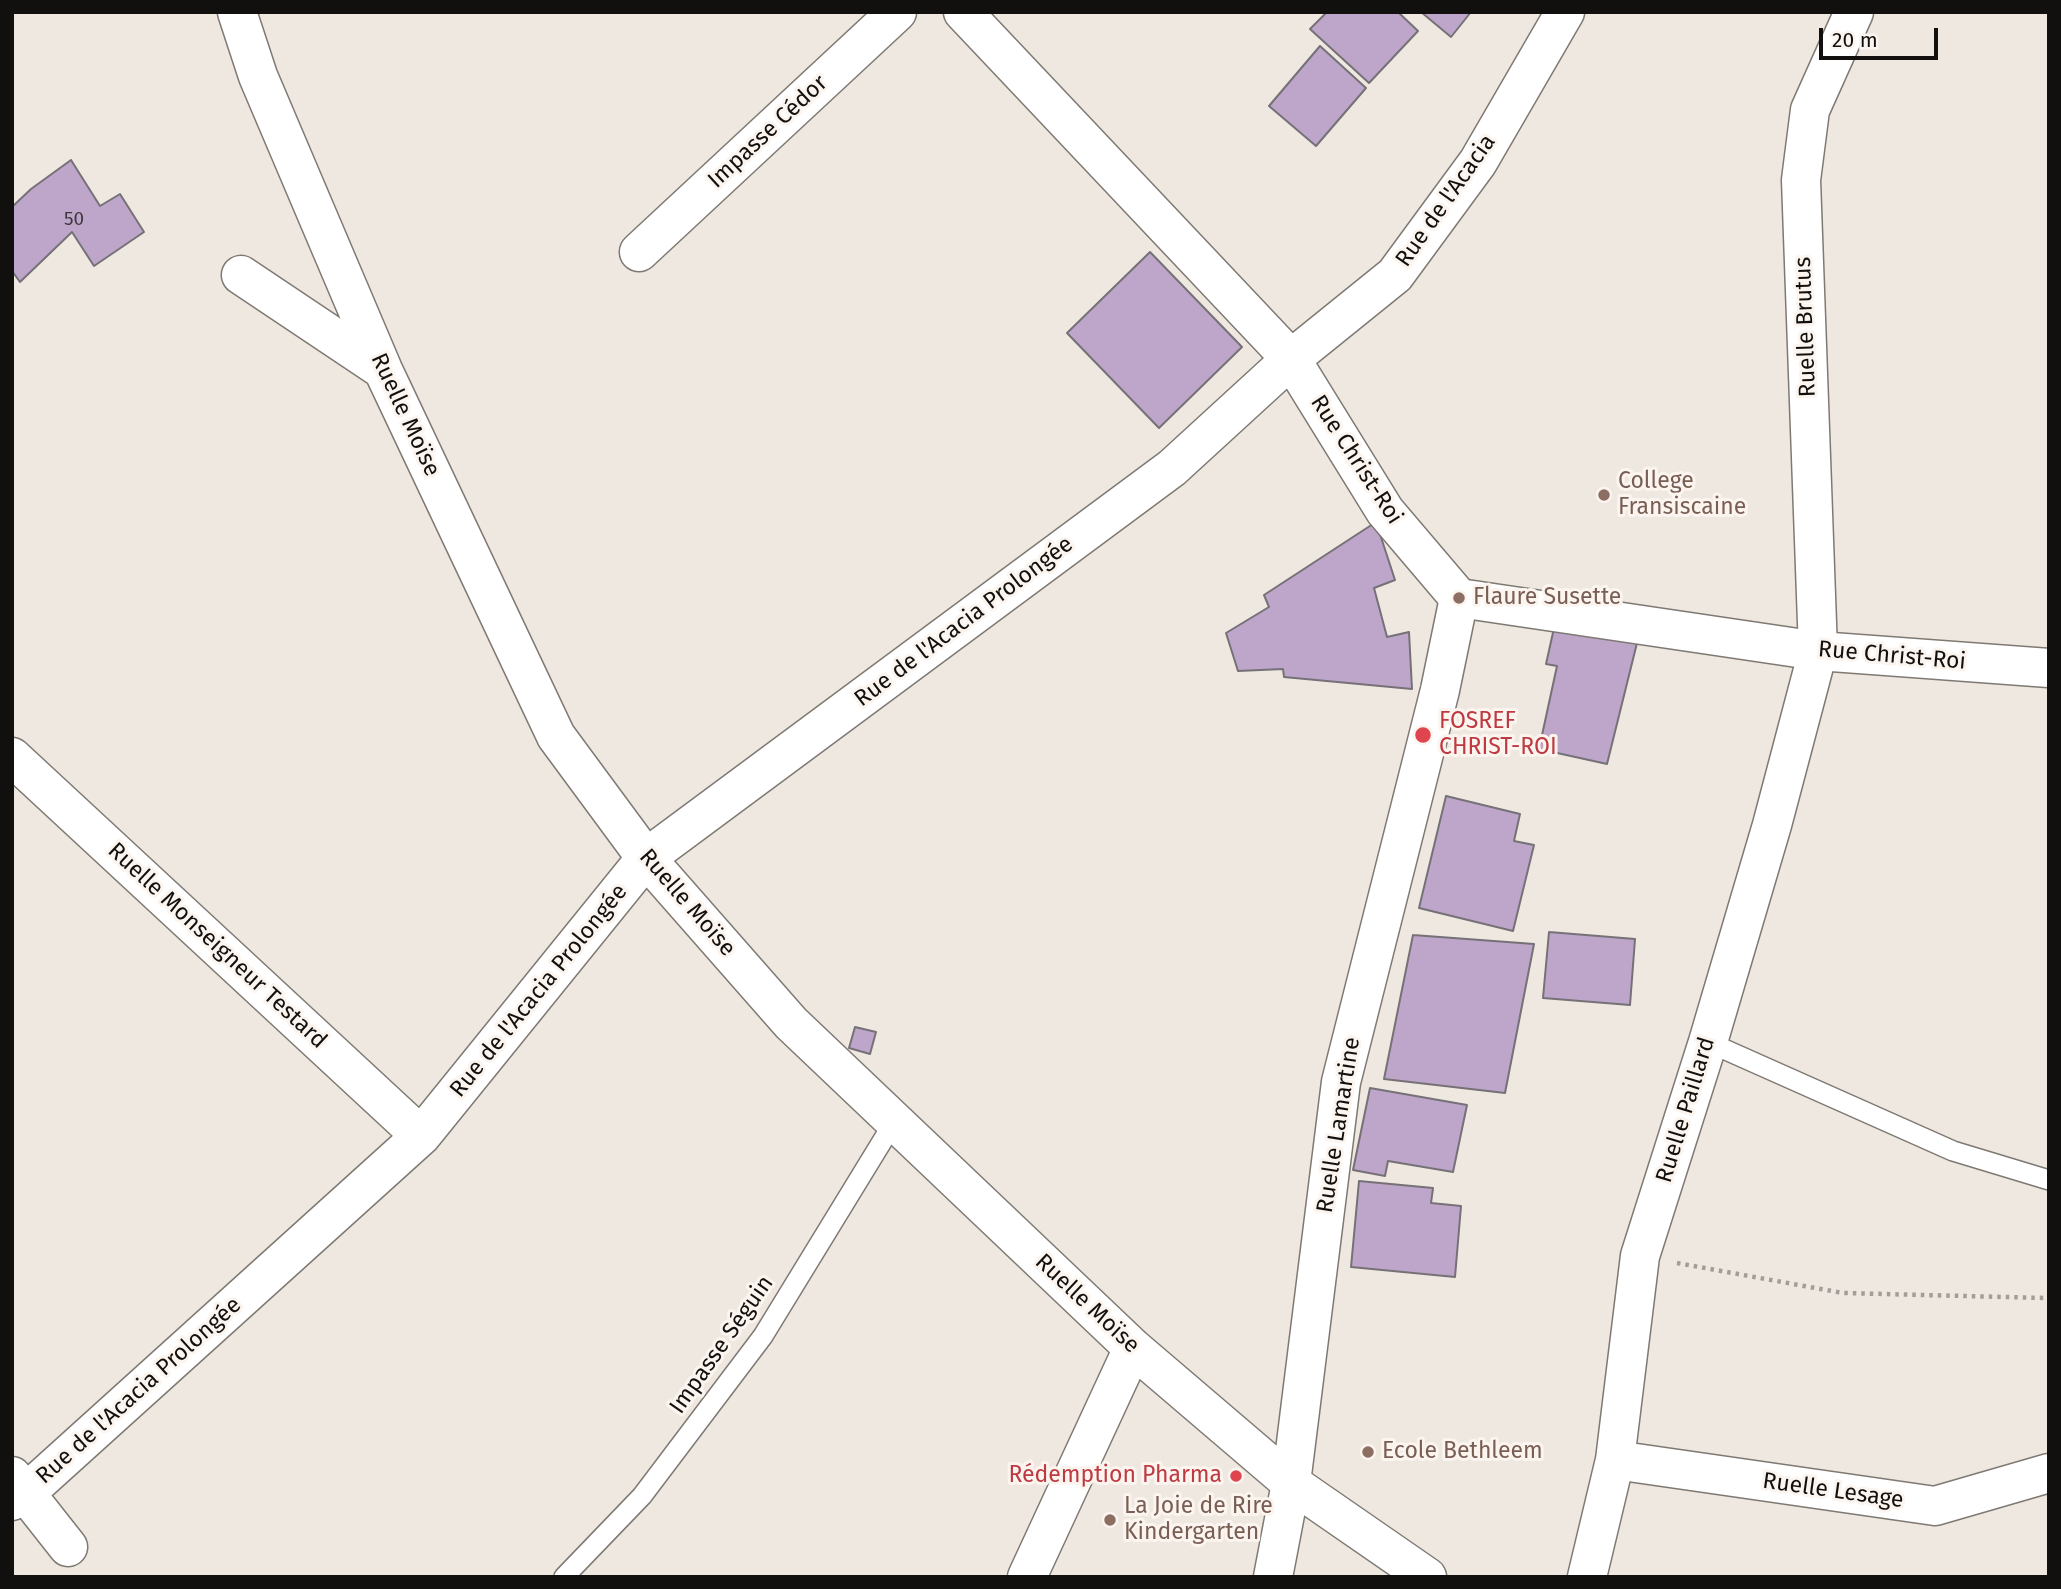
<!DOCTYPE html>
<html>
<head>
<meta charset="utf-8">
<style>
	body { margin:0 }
	#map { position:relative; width:2061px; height:1589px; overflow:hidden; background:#efe8e1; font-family:"Fira Sans",sans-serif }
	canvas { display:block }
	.frame { position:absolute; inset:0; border:14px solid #12100e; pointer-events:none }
	.scale { position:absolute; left:1819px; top:28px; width:119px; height:32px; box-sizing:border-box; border:4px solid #12100e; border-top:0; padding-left:9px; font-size:21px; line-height:24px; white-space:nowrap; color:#12100e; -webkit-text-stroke:5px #fcf5ef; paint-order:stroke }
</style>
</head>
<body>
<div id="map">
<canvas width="2061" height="1589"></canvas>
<div class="frame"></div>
<div class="scale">20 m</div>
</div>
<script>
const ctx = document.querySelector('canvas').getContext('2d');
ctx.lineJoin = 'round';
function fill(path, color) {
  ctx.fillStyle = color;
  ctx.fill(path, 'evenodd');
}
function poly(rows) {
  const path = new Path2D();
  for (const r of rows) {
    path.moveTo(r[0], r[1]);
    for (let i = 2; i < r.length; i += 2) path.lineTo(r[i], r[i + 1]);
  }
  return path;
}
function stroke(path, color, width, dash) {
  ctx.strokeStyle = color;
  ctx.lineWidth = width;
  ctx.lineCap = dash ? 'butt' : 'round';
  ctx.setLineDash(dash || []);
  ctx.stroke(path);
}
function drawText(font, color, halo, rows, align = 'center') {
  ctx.font = font + ' "Fira Sans",sans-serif';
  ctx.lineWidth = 6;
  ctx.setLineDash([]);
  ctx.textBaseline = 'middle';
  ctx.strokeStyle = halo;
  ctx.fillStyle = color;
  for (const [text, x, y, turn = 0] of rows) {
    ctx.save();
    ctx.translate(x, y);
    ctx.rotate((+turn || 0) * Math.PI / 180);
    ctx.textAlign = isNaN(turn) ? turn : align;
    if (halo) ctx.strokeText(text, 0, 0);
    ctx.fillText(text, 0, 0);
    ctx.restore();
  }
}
const building = poly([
	[1327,12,1398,12,1418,31,1369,83,1310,29,1327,12],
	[1421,12,1471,12,1451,37,1421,12],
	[1320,46,1366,88,1316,146,1269,106,1320,46],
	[71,160,100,206,120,194,144,232,94,266,72,232,20,282,12,271,12,207,31,189,71,160],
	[1150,252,1242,347,1159,428,1067,333,1150,252],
	[1376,522,1395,580,1374,588,1387,637,1409,632,1412,689,1284,677,1283,669,1238,671,1226,633,1269,607,1264,595,1376,522],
	[1554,628,1637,643,1607,764,1539,749,1557,666,1546,664,1554,628],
	[1446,796,1520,814,1514,841,1534,845,1513,931,1419,908,1446,796],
	[1549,932,1635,939,1630,1005,1543,998,1549,932],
	[1413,935,1534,944,1505,1093,1384,1079,1413,935],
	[855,1027,876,1032,870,1054,849,1048,855,1027],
	[1370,1088,1467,1105,1453,1172,1388,1161,1385,1176,1353,1170,1370,1088],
	[1359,1181,1433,1188,1431,1203,1461,1206,1455,1277,1351,1267,1359,1181]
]);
fill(building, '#bea6ca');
stroke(building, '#757177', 2);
const service = poly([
	[1708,1042,1953,1151,2049,1180],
	[564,1577,642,1496,763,1336,894,1122]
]);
const minor = poly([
	[237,12,258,76,383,370,556,736,646,858,791,1023,1133,1348,1291,1483,1427,1577],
	[639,252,897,12],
	[241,275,383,370],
	[12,757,421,1136],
	[1615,1460,1935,1506,2049,1473],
	[12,1476,68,1547],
	[12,1501,27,1492,421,1136,646,858,1172,468,1291,359,1395,275,1478,162,1565,12],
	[1027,1577,1133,1348],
	[1273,1577,1291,1483,1341,1082,1440,690,1459,598],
	[1587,1577,1615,1460,1640,1256,1708,1042,1772,825,1818,651,1801,180,1810,110,1854,12]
]);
const tertiary = poly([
	[963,12,1291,359,1385,511,1459,598,1818,651,2049,668]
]);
stroke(service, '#7f7973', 22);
stroke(minor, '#7f7973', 41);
stroke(tertiary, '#7f7973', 41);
stroke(poly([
	[1677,1263,1843,1293,2045,1298]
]), '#a29d98', 4.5, [3.5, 5]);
stroke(service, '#fff', 19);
stroke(minor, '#fff', 38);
stroke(tertiary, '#fff', 38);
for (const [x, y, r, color] of [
	[1604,495,7,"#8d6e63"],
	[1459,598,7,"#8d6e63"],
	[1423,735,9,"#e0444e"],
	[1368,1452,7,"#8d6e63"],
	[1236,1476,7,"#e0444e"],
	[1110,1520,7,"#8d6e63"]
]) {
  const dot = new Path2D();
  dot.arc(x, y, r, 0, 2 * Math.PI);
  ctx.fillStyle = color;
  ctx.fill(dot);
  stroke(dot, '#fcf5ef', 2.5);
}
drawText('19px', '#3d363d', null, [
	["50",74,220]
]);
drawText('23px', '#12100e', '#fcf5ef', [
	["Impasse Cédor",768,132,-43],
	["Rue de l'Acacia",1446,201,-55],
	["Ruelle Brutus",1806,327,-92],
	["Ruelle Moïse",405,415,65],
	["Rue Christ-Roi",1356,460,57],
	["Rue de l'Acacia Prolongée",964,622,-37],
	["Rue Christ-Roi",1892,656,5],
	["Ruelle Moïse",687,903,49],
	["Ruelle Monseigneur Testard",217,946,43],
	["Rue de l'Acacia Prolongée",539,991,-51],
	["Ruelle Paillard",1686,1110,-73],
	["Ruelle Lamartine",1339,1125,-81],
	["Ruelle Moïse",1087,1304,43],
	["Impasse Séguin",722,1345,-55],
	["Rue de l'Acacia Prolongée",139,1391,-42],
	["Ruelle Lesage",1833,1491,8]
]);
drawText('23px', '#785e54', '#fcf5ef', [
	["College",1618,482],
	["Fransiscaine",1618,508],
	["Flaure Susette",1473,598],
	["Ecole Bethleem",1382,1452],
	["La Joie de Rire",1124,1507],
	["Kindergarten",1124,1533]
], 'left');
drawText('23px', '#be3a42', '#fcf5ef', [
	["FOSREF",1439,722],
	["CHRIST-ROI",1439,748],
	["Rédemption Pharma",1222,1476,"right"]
], 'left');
</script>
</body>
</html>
